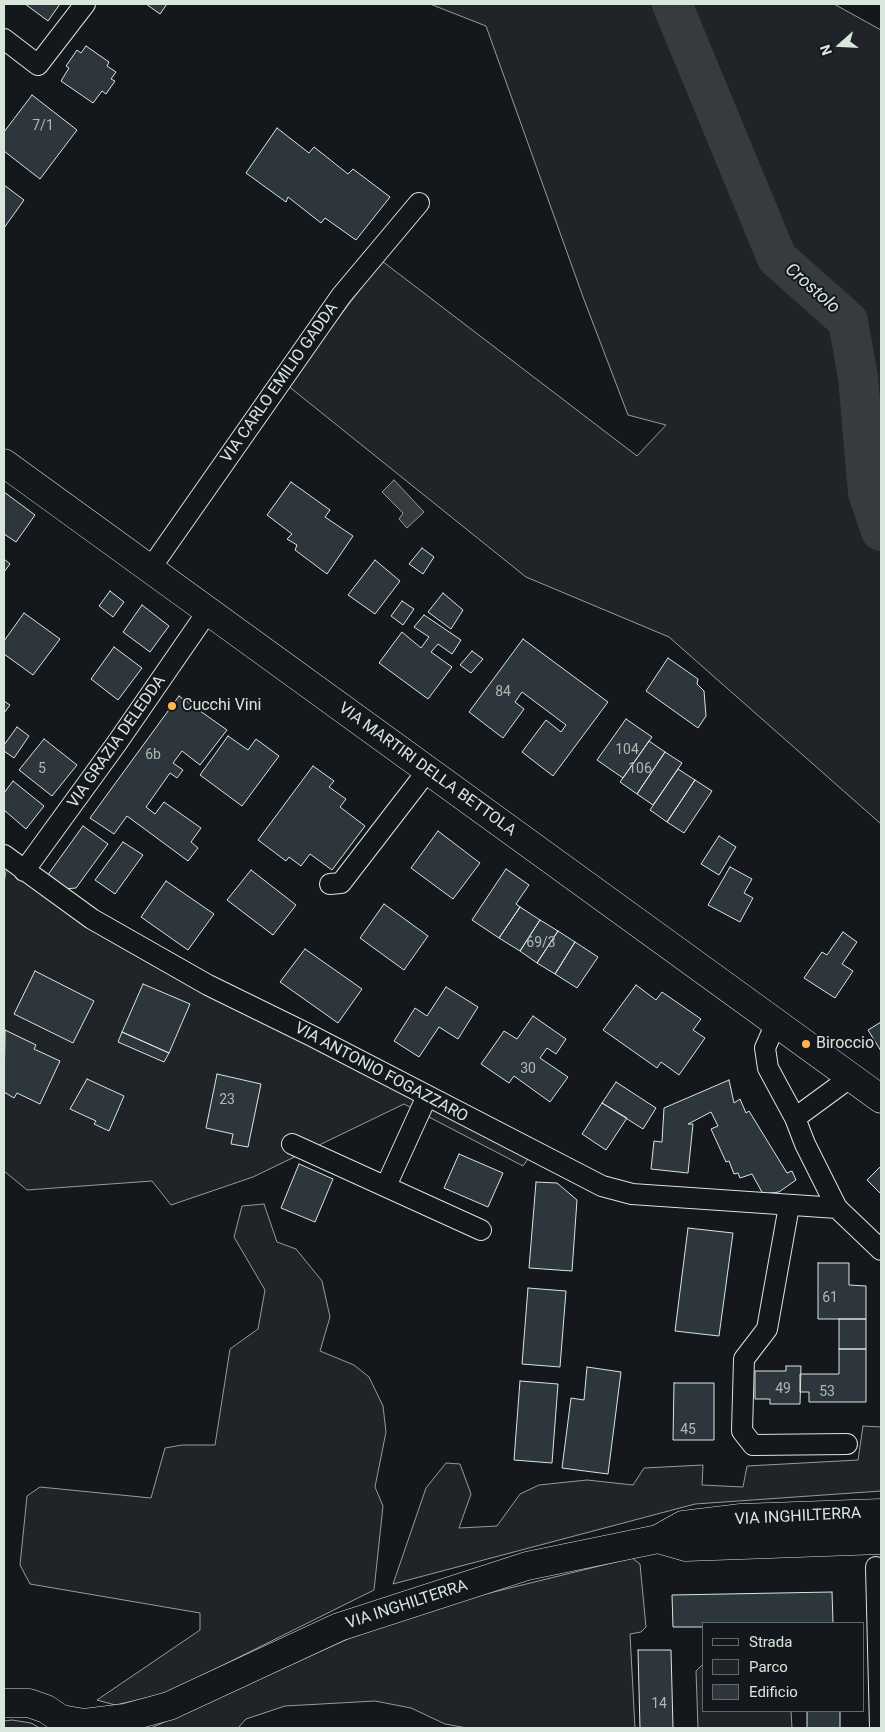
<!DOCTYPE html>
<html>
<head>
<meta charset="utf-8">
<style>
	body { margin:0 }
	#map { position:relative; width:885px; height:1732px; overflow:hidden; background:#14181c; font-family:Roboto,sans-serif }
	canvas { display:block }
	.frame { position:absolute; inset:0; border:5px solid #d8e6dc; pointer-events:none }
	.legend { position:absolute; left:702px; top:1622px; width:162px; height:90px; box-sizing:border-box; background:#14181c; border:1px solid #626a69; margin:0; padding:6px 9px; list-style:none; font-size:15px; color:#d8e6dc }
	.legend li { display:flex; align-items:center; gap:10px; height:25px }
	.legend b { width:25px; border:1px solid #626a69 }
	.north { position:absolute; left:815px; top:20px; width:50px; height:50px; -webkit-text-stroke:4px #14181c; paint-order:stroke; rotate:251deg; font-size:14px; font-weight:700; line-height:20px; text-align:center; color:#d8e6dc }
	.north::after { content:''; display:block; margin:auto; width:18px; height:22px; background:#d8e6dc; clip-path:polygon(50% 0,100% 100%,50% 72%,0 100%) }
</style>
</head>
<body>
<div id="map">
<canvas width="885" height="1732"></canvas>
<div class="frame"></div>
<ul class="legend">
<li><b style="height:6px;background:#14181c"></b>Strada</li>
<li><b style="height:14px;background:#202428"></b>Parco</li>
<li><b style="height:14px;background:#2c363c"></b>Edificio</li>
</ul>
<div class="north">N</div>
</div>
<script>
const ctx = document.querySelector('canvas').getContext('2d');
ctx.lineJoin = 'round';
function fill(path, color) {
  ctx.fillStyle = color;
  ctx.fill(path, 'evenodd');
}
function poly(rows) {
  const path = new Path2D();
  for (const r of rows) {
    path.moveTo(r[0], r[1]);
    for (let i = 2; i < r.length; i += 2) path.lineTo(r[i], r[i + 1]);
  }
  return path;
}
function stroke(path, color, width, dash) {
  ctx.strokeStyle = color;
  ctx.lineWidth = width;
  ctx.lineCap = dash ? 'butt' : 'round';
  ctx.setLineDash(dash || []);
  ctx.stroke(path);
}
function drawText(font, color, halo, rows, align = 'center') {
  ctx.font = font + ' Roboto,sans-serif';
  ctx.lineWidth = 4;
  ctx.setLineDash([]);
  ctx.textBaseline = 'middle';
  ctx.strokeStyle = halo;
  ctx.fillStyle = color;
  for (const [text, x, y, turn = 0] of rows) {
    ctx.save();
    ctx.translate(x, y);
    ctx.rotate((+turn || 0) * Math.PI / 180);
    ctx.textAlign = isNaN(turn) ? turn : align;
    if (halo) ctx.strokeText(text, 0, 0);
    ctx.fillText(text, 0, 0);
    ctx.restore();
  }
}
const green = poly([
	[430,4,834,4,881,30,881,824,669,637,526,577,287,385,382,261,637,456,666,425,628,415,583,297,486,26,430,4],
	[13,862,61,898,533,1152,523,1166,404,1104,253,1177,171,1205,152,1181,27,1190,4,1171,4,883,6,871,13,862],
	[264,1204,277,1242,296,1249,322,1281,330,1317,320,1351,354,1365,369,1377,383,1406,386,1432,375,1487,383,1506,374,1590,165,1694,115,1705,97,1700,200,1630,200,1613,30,1584,20,1565,27,1496,40,1487,151,1498,165,1448,182,1445,215,1445,230,1349,258,1329,265,1290,234,1237,242,1206,264,1204],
	[863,1426,881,1427,881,1491,695,1504,393,1584,426,1488,446,1463,460,1464,471,1494,459,1528,497,1526,520,1494,539,1485,587,1480,633,1485,644,1468,703,1465,702,1485,743,1487,747,1466,858,1460,863,1426],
	[632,1558,640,1564,646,1627,641,1632,630,1634,635,1728,467,1728,445,1724,411,1708,375,1701,285,1706,246,1719,238,1728,151,1728,350,1638,453,1602,632,1558],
	[704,1663,704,1711,791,1711,792,1728,698,1728,696,1671,704,1663],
	[12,1720,31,1723,40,1728,4,1728,4,1721,12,1720]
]);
fill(green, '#202428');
stroke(green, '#939e99', 1);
const water = poly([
	[394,480,424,512,407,528,399,519,403,513,382,492,394,480]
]);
fill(water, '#363b3e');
stroke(water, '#939e99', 1);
stroke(poly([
	[672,4,777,258,848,321,858,377,868,493,881,531]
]), '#363b3e', 40);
const building = poly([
	[25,4,60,4,48,21,25,4],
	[146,4,167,4,160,14,146,4],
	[86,46,109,62,107,66,116,72,111,79,115,81,106,94,102,91,93,103,61,81,69,68,66,66,77,50,81,53,86,46],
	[32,95,77,130,40,179,4,151,4,132,32,95],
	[277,128,309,153,314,147,348,174,353,169,390,197,356,240,325,218,321,223,288,197,286,202,246,173,277,128],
	[4,185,24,200,4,228,4,185],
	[291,482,330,510,325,517,353,536,327,574,295,550,297,545,287,539,292,534,267,515,291,482],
	[4,492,35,515,16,542,4,534,4,492],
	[422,548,434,557,423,574,409,564,422,548],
	[4,559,10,564,4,572,4,559],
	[375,560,400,581,375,614,348,595,375,560],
	[110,591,124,602,113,617,99,606,110,591],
	[443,593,463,610,451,629,428,612,443,593],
	[402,601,414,609,403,625,391,616,402,601],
	[142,605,169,626,150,652,123,632,142,605],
	[24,613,60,639,33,675,4,654,4,641,24,613],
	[424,615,461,640,452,654,438,644,431,652,452,667,428,699,379,663,402,632,421,648,429,637,414,627,424,615],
	[523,639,608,702,553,776,522,752,546,720,561,732,566,725,522,692,515,702,524,709,503,738,469,712,523,639],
	[114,647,142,668,118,700,91,679,114,647],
	[472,651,483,659,471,673,460,665,472,651],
	[668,658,698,679,697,684,704,691,706,716,698,728,646,691,668,658],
	[179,696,227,730,200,765,182,751,173,763,183,770,177,778,170,773,146,807,155,814,164,802,201,828,191,842,198,848,188,861,127,816,114,834,90,818,179,696],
	[4,701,10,705,4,713,4,701],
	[626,719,652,737,623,778,597,760,626,719],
	[17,727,29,736,14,758,4,751,4,745,17,727],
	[228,736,248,750,256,739,279,756,242,806,200,775,228,736],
	[44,739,77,765,52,796,19,770,44,739],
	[649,741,665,752,637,794,620,782,649,741],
	[665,752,682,763,653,805,637,794,665,752],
	[313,766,334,781,329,787,346,799,340,807,365,826,332,870,310,854,301,866,289,857,286,861,258,840,313,766],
	[678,769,695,780,667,822,650,810,678,769],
	[695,780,712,791,684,833,667,822,695,780],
	[13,781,44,806,26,829,4,810,4,793,13,781],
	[83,826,108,844,76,888,64,889,47,876,83,826],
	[438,831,480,863,453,899,411,868,438,831],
	[719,836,736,847,719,875,701,864,719,836],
	[123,842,143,855,115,894,95,880,123,842],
	[730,867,752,879,744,893,753,898,740,922,708,905,730,867],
	[506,869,529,885,516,904,520,907,499,938,472,920,506,869],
	[251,870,296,905,273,935,227,900,251,870],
	[166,881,214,914,188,950,141,917,166,881],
	[384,904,428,936,404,970,360,938,384,904],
	[520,907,540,920,520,951,499,938,520,907],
	[540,920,558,931,537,963,520,951,540,920],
	[558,931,575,942,555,974,537,963,558,931],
	[843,932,857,942,842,964,853,971,835,998,804,978,822,952,827,955,843,932],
	[575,942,598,957,577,988,555,974,575,942],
	[305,949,362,989,338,1023,280,982,305,949],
	[35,971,94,1001,73,1043,14,1014,35,971],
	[143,984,190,1004,169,1053,122,1032,143,984],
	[636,985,656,1000,662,992,701,1019,693,1030,705,1038,679,1075,661,1062,657,1068,603,1030,636,985],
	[446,987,478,1007,458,1039,439,1027,419,1057,394,1041,415,1008,427,1016,446,987],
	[533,1016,566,1039,556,1054,547,1048,540,1058,568,1077,550,1102,514,1076,509,1083,481,1064,504,1031,517,1039,533,1016],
	[881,1022,881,1051,868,1030,881,1022],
	[5,1030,36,1045,34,1049,60,1061,40,1104,17,1093,14,1098,4,1092,5,1030],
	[122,1032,169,1053,164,1062,118,1042,122,1032],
	[217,1074,261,1084,248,1147,231,1144,233,1134,206,1128,217,1074],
	[87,1079,124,1096,109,1131,94,1124,96,1121,70,1109,87,1079],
	[729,1080,734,1103,740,1099,746,1113,749,1111,787,1173,792,1171,796,1180,779,1192,763,1194,752,1174,740,1178,738,1173,734,1174,729,1161,726,1162,711,1129,718,1126,711,1112,688,1124,693,1124,688,1173,651,1169,654,1141,662,1142,664,1108,729,1080],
	[616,1082,656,1108,643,1129,602,1103,616,1082],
	[602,1103,627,1118,606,1150,582,1134,602,1103],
	[459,1154,503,1173,488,1207,444,1188,459,1154],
	[299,1164,333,1179,315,1222,281,1208,299,1164],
	[881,1166,881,1194,867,1180,881,1166],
	[536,1182,557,1183,577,1200,572,1271,529,1268,536,1182],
	[688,1228,733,1233,719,1336,675,1331,688,1228],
	[818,1263,849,1263,849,1285,866,1286,866,1319,818,1319,818,1263],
	[528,1288,566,1291,560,1367,522,1364,528,1288],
	[839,1319,866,1319,866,1349,839,1349,839,1319],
	[839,1349,866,1349,866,1402,809,1402,809,1392,800,1392,800,1374,839,1374,839,1349],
	[786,1366,801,1366,800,1404,770,1404,770,1399,755,1399,755,1371,786,1371,786,1366],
	[587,1367,621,1372,608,1474,562,1468,571,1398,584,1400,587,1367],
	[520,1381,558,1384,552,1463,514,1460,520,1381],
	[674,1383,714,1383,714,1440,673,1440,674,1383],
	[832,1592,833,1623,704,1623,704,1627,673,1627,672,1595,832,1592],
	[638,1650,671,1650,673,1728,640,1728,638,1650],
	[807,1711,840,1711,840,1728,807,1728,807,1711]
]);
fill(building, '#2c363c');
stroke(building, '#d8e6dc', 1);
const street = poly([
	[4,39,38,65,85,4],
	[150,569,341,296,419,203],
	[4,855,92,919,208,985,312,1036,602,1186,632,1194,837,1208],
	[24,871,117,743,208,611],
	[330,884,341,883,428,770],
	[776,1023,765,1048,768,1068,795,1118,805,1144,837,1208,881,1250],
	[795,1118,851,1077],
	[292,1144,481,1230],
	[386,1186,427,1096],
	[789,1206,767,1329,744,1359,742,1431,753,1445,847,1444],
	[876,1567,880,1728]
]);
const secondary = poly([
	[4,463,881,1099]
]);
const primary = poly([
	[658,1539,686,1547,881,1540],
	[4,1703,29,1703,46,1709,61,1719,69,1728],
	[61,1719,84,1723,125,1718,169,1706,339,1627,527,1566,658,1539,683,1525,741,1518,881,1513]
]);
stroke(street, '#d8e6dc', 22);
stroke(secondary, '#d8e6dc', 29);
stroke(primary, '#d8e6dc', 29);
stroke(street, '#14181c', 20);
stroke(secondary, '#14181c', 28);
stroke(primary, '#14181c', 28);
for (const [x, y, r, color] of [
	[172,706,5,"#ffb74d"],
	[806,1044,5,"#ffb74d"]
]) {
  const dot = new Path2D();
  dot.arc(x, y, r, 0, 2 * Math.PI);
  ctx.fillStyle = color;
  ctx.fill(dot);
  stroke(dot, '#14181c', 2);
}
drawText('14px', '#adbab4', null, [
	["7/1",43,126],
	["84",503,692],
	["104",627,750],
	["6b",153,755],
	["5",42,769],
	["106",640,769],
	["69/3",541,943],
	["30",528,1069],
	["23",227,1100],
	["61",830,1298],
	["49",783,1389],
	["53",827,1392],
	["45",688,1430],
	["14",659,1704]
]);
drawText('16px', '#d8e6dc', '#14181c', [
	["VIA CARLO EMILIO GADDA",280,383,-55],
	["VIA GRAZIA DELEDDA",117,742,-55],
	["VIA MARTIRI DELLA BETTOLA",427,770,36],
	["VIA ANTONIO FOGAZZARO",381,1073,28],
	["VIA INGHILTERRA",798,1517,-3],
	["VIA INGHILTERRA",407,1605,-18]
]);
drawText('16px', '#d8e6dc', '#14181c', [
	["Cucchi Vini",182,706],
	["Biroccio",816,1044]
], 'left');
drawText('italic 18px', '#d8e6dc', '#14181c', [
	["Crostolo",812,289,41]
]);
</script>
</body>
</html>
